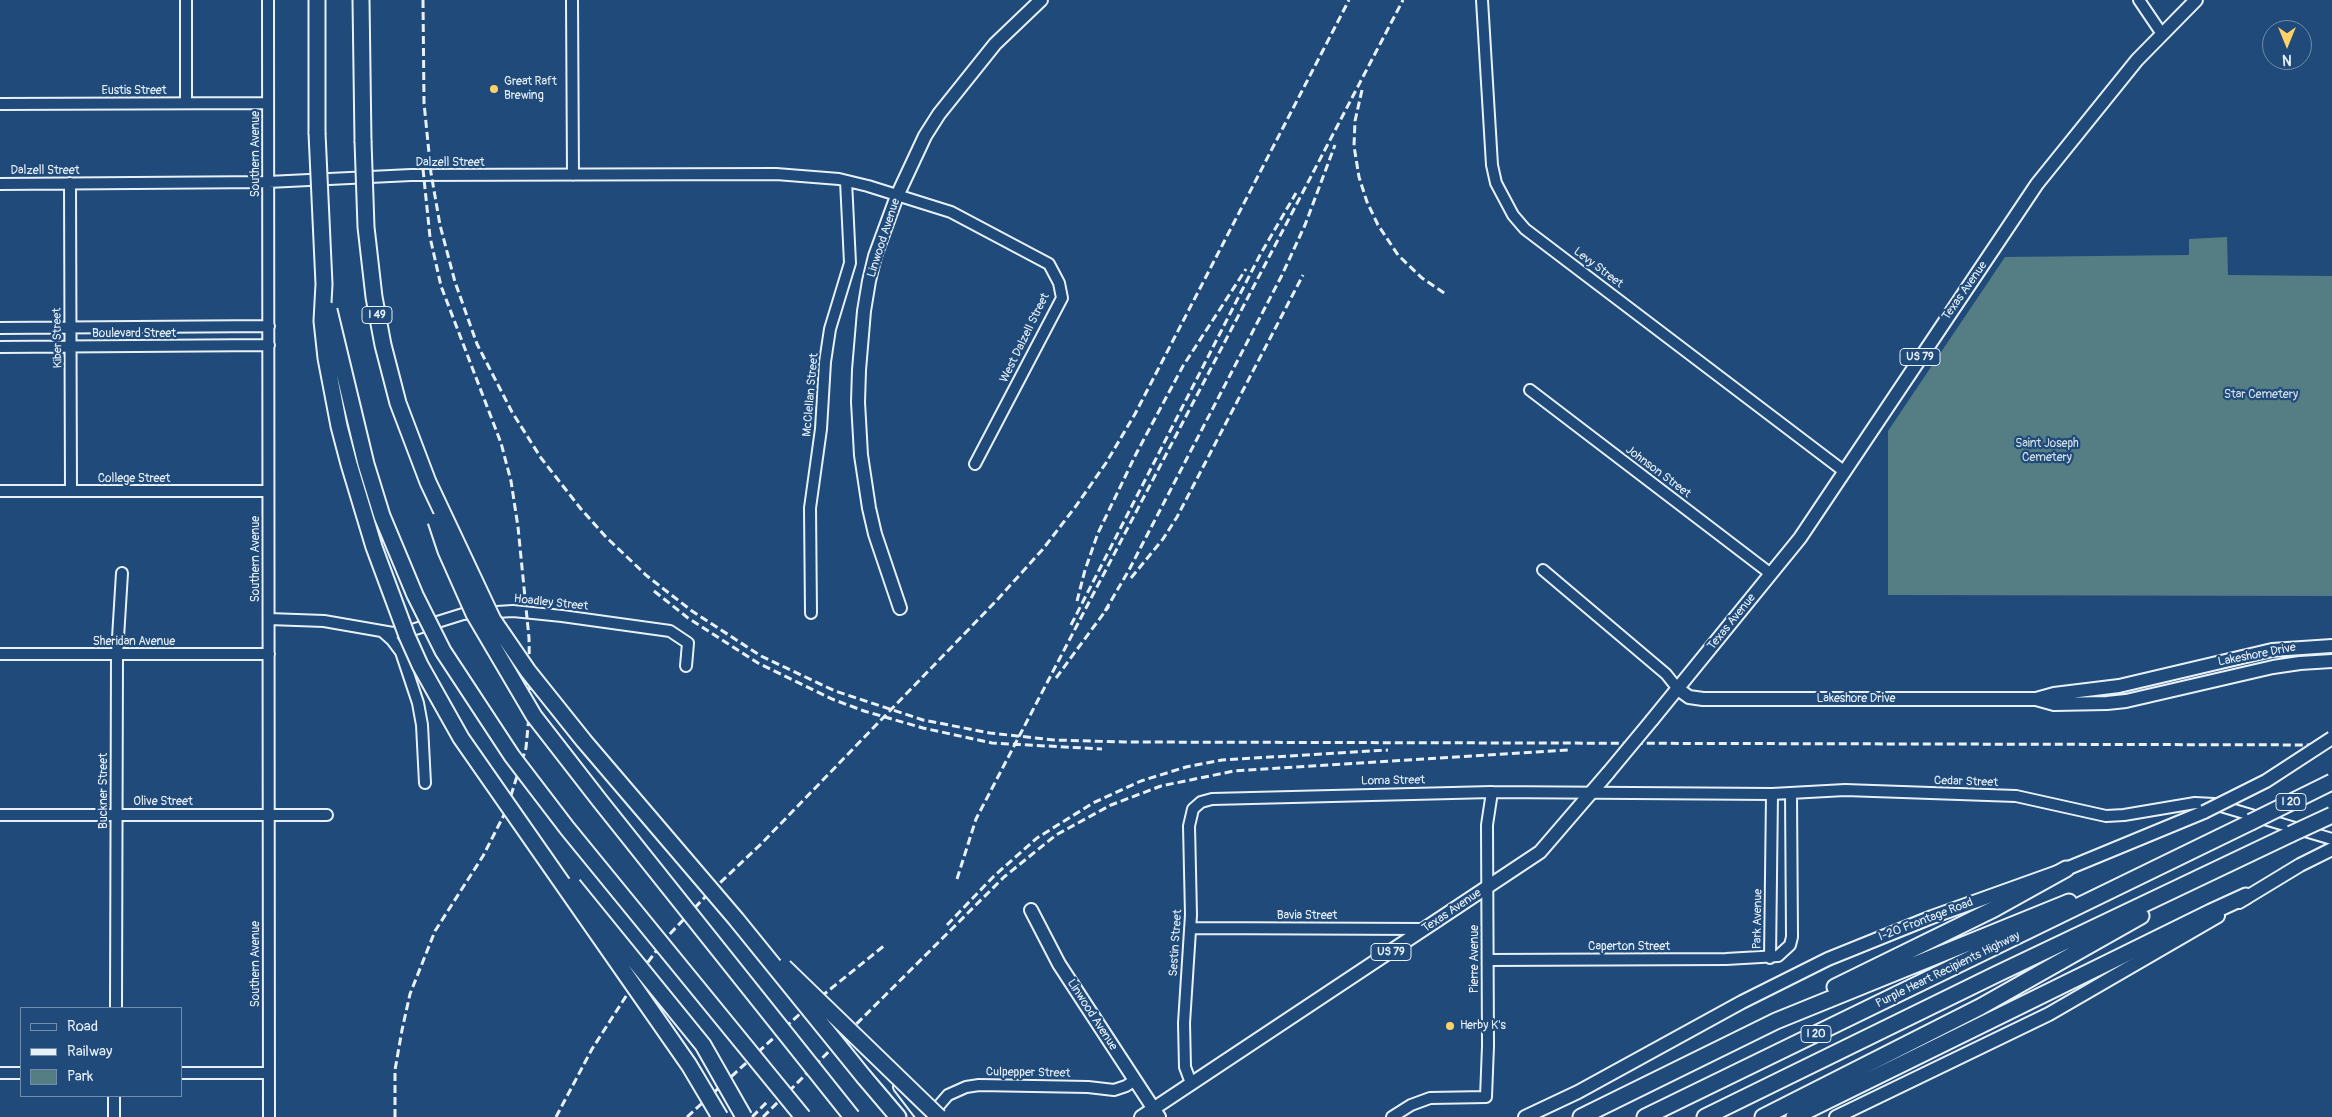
<!DOCTYPE html>
<html>
<head>
<meta charset="utf-8">
<style>
	body { margin:0 }
	#map { position:relative; width:2332px; height:1117px; overflow:hidden; background:#1f4a7a; font-family:Pangolin,sans-serif }
	canvas { display:block }
	.legend { position:absolute; left:20px; top:1007px; width:162px; height:90px; box-sizing:border-box; background:#1f4a7a; border:1px solid #6f8dac; margin:0; padding:6px 9px; list-style:none; font-size:15px; color:#e8f1f8 }
	.legend li { display:flex; align-items:center; gap:10px; height:25px }
	.legend b { width:25px; border:1px solid #6f8dac }
	.north { position:absolute; left:2262px; top:20px; width:50px; height:50px; box-sizing:border-box; background:#1f4a7a; border:1px solid #6f8dac; border-radius:50%; rotate:180deg; font-size:14px; font-weight:700; line-height:20px; text-align:center; color:#e8f1f8 }
	.north::after { content:''; display:block; margin:auto; width:18px; height:22px; background:#ffd166; clip-path:polygon(50% 0,100% 100%,50% 72%,0 100%) }
</style>
</head>
<body>
<div id="map">
<canvas width="2332" height="1117"></canvas>
<ul class="legend">
<li><b style="height:6px;background:#1f4a7a"></b>Road</li>
<li><b style="height:6px;background:#e8f1f8"></b>Railway</li>
<li><b style="height:14px;background:#557d84"></b>Park</li>
</ul>
<div class="north">N</div>
</div>
<script>
const ctx = document.querySelector('canvas').getContext('2d');
ctx.lineJoin = 'round';
function fill(path, color) {
  ctx.fillStyle = color;
  ctx.fill(path, 'evenodd');
}
function poly(rows) {
  const path = new Path2D();
  for (const r of rows) {
    path.moveTo(r[0], r[1]);
    for (let i = 2; i < r.length; i += 2) path.lineTo(r[i], r[i + 1]);
  }
  return path;
}
function stroke(path, color, width, dash) {
  ctx.strokeStyle = color;
  ctx.lineWidth = width;
  ctx.lineCap = dash ? 'butt' : 'round';
  ctx.setLineDash(dash || []);
  ctx.stroke(path);
}
function drawText(font, color, halo, rows, align = 'center') {
  ctx.font = font + ' Pangolin,sans-serif';
  ctx.lineWidth = 4.5;
  ctx.setLineDash([]);
  ctx.textBaseline = 'middle';
  ctx.strokeStyle = halo;
  ctx.fillStyle = color;
  for (const [text, x, y, turn = 0] of rows) {
    ctx.save();
    ctx.translate(x, y);
    ctx.rotate((+turn || 0) * Math.PI / 180);
    ctx.textAlign = isNaN(turn) ? turn : align;
    if (halo) ctx.strokeText(text, 0, 0);
    ctx.fillText(text, 0, 0);
    ctx.restore();
  }
}
fill(poly([
	[2227,237,2228,275,2332,276,2332,596,1888,595,1888,431,2005,257,2189,255,2189,239]
]), '#557d84');
const minor = poly([
	[186,0,186,103],
	[268,0,269,1117],
	[572,0,573,175],
	[1482,0,1492,165,1496,183,1513,215,1525,229,1845,472],
	[2139,0,2162,34],
	[0,104,268,103],
	[70,183,71,491],
	[0,184,268,182,411,175,776,174,839,179,868,186,951,212,1049,264,1059,283,1062,298,975,464],
	[0,328,269,326],
	[0,347,269,345],
	[1530,390,1771,574],
	[0,491,268,491],
	[1543,570,1666,674,1678,689],
	[811,613,810,508,821,429,825,362,830,329,850,263,846,181],
	[269,619,324,621,393,633,412,630,463,614,513,611,562,616,670,631,688,643,686,666],
	[383,632,392,640,401,652,418,703,422,725,425,783],
	[0,654,269,654],
	[0,815,327,815],
	[1190,928,1424,929],
	[1770,958,1772,794],
	[1488,960,1726,959,1778,956,1790,945,1792,937,1791,793],
	[116,1008,117,654,122,573],
	[0,1073,21,1073],
	[181,1073,269,1073],
	[1191,1083,1185,1067,1184,1023,1191,915,1189,826,1193,809,1201,802,1212,799,1492,792,1772,794,1845,790,2016,796,2106,816,2124,815,2195,803,2214,804,2332,839],
	[899,1087,922,1117],
	[930,1116,948,1095,966,1087,979,1085,1088,1087,1114,1090,1126,1086,1135,1080],
	[114,1117,114,1096],
	[1392,1117,1411,1105,1430,1098,1486,1097,1488,1046,1487,825,1492,792]
]);
const major = poly([
	[900,608,875,534,869,508,861,455,858,402,859,370,864,311,869,281,875,256,897,196,925,136,939,114,995,44,1041,0],
	[1678,689,1689,697,1703,699,2036,699,2054,704,2107,703,2126,701,2273,667,2300,663,2332,661],
	[2036,699,2054,694,2119,686,2272,650,2332,646],
	[1652,720,1800,538,2037,184,2137,60,2196,0],
	[2239,902,2300,865,2332,849],
	[1031,910,1059,964,1159,1117],
	[1141,1117,1540,852,1608,773],
	[1525,1117,1578,1092,1742,1002,1828,959,1932,917,2066,869,2204,812],
	[1836,1117,2049,1014,2218,916]
]);
const highway = poly([
	[317,0,317,133],
	[361,0,363,141],
	[1835,987,1994,909,2066,869],
	[864,1077,898,1117],
	[1581,1117,1776,1021,2069,902],
	[1645,1117,2251,822],
	[1705,1117,1997,974,2291,834],
	[1763,1117,1980,1007,2141,916],
	[1794,1117,2211,912,2246,896]
]);
stroke(minor, '#e8f1f8', 14);
stroke(major, '#e8f1f8', 16);
stroke(highway, '#e8f1f8', 19);
stroke(minor, '#1f4a7a', 10);
stroke(major, '#1f4a7a', 12);
stroke(highway, '#1f4a7a', 15);
stroke(poly([
	[423,0,424,103,431,173,440,225,455,282,477,344,512,412,541,458,581,509,606,537,647,576,692,611,761,656,835,691,923,720,990,733,1054,740,1125,742,2332,745],
	[1362,90,1355,121,1354,146,1359,177,1367,202,1378,225,1398,255,1422,278,1447,295],
	[1131,578,1163,539,1177,517,1303,275],
	[654,591,688,618,758,663,832,699,864,711,923,728,992,743,1102,749],
	[1077,601,1085,570,1098,533,1136,454,1183,366,1246,269],
	[1105,611,1129,570,1282,275,1305,225,1335,145],
	[1071,625,1260,255,1296,193],
	[1056,678,1109,606],
	[957,879,976,819,1403,0],
	[947,925,994,876,1037,838,1093,803,1141,781,1186,767,1222,760,1388,750],
	[395,1117,395,1070,402,1030,410,994,435,931,483,856,506,811,526,748,530,705,529,638,518,527,511,481,501,443,441,286,430,237,423,169],
	[556,1117,592,1049,648,962,666,938,706,896,761,844,997,600,1043,549,1076,506,1106,463,1135,414,1349,0],
	[687,1117,802,1012,885,945],
	[752,1117,767,1102],
	[763,1117,1004,877,1056,835,1111,805,1161,786,1234,771,1568,750]
]), '#e8f1f8', 3, [8, 4]);
const majorBridge = poly([
	[1608,773,1652,720],
	[2204,812,2266,781,2332,738]
]);
const highwayBridge = poly([
	[317,133,324,284,322,321,326,358,339,426,349,464,374,547,407,636,420,665,461,738,689,1065,720,1117],
	[363,141,366,227,374,297,383,345,398,403,428,482,493,620,528,671,584,741,736,919,864,1077],
	[329,310,366,464,382,516,415,595,443,651,512,756,567,828,803,1117],
	[436,521,446,551,474,614,534,716,600,801,852,1117],
	[2251,822,2332,782],
	[2291,834,2332,815],
	[573,885,703,1045,744,1117],
	[784,967,939,1117]
]);
stroke(majorBridge, '#e8f1f8', 16, []);
stroke(highwayBridge, '#e8f1f8', 19, []);
stroke(majorBridge, '#1f4a7a', 12);
stroke(highwayBridge, '#1f4a7a', 15);
for (const [x, y, r, color] of [
	[494,89,5,"#ffd166"],
	[1450,1026,5,"#ffd166"]
]) {
  const dot = new Path2D();
  dot.arc(x, y, r, 0, 2 * Math.PI);
  ctx.fillStyle = color;
  ctx.fill(dot);
  stroke(dot, '#1f4a7a', 2);
}
for (const [x, y, w] of [
	[377,315,30],
	[1920,357,40],
	[2291,802,30],
	[1391,952,40],
	[1816,1034,30]
]) {
  const box = new Path2D();
  box.roundRect(x - w / 2, y - 8.5, w, 17, 4);
  ctx.fillStyle = '#1f4a7a';
  ctx.fill(box);
  stroke(box, '#e8f1f8', 1);
}
drawText('bold 11px', '#e8f1f8', null, [
	["I 49",377,315],
	["US 79",1920,357],
	["I 20",2291,802],
	["US 79",1391,952],
	["I 20",1816,1034]
]);
drawText('12px', '#e8f1f8', '#1f4a7a', [
	["Great Raft",504,82],
	["Brewing",504,96],
	["Herby K's",1460,1026]
], 'left');
drawText('12px', '#e8f1f8', '#1f4a7a', [
	["Eustis Street",134,91],
	["Southern Avenue",256,154,-90],
	["Dalzell Street",450,163],
	["Dalzell Street",45,171],
	["Linwood Avenue",884,238,-72],
	["Levy Street",1598,268,37],
	["Texas Avenue",1965,291,-55],
	["Boulevard Street",134,334],
	["Kiber Street",58,338,-91],
	["West Dalzell Street",1025,338,-64],
	["McClellan Street",811,395,-85],
	["Johnson Street",1658,472,37],
	["College Street",134,479],
	["Southern Avenue",256,559,-90],
	["Hoadley Street",551,603,6],
	["Texas Avenue",1732,622,-51],
	["Sheridan Avenue",134,642],
	["Lakeshore Drive",2257,655,-11],
	["Lakeshore Drive",1856,699],
	["Loma Street",1393,781,-1],
	["Cedar Street",1966,782,2],
	["Buckner Street",104,791,-90],
	["Olive Street",163,802],
	["Texas Avenue",1452,911,-34],
	["Bavia Street",1307,916],
	["Park Avenue",1758,919,-89],
	["I-20 Frontage Road",1926,920,-21],
	["Sestin Street",1176,943,-86],
	["Caperton Street",1629,947],
	["Pierre Avenue",1475,959,-90],
	["Southern Avenue",256,964,-90],
	["Purple Heart Recipients Highway",1948,970,-26],
	["Linwood Avenue",1092,1015,57],
	["Culpepper Street",1028,1073,1]
]);
drawText('12px', '#d2e0e7', '#1f4a7a', [
	["Star Cemetery",2261,395],
	["Saint Joseph",2047,444],
	["Cemetery",2047,458]
]);
</script>
</body>
</html>
